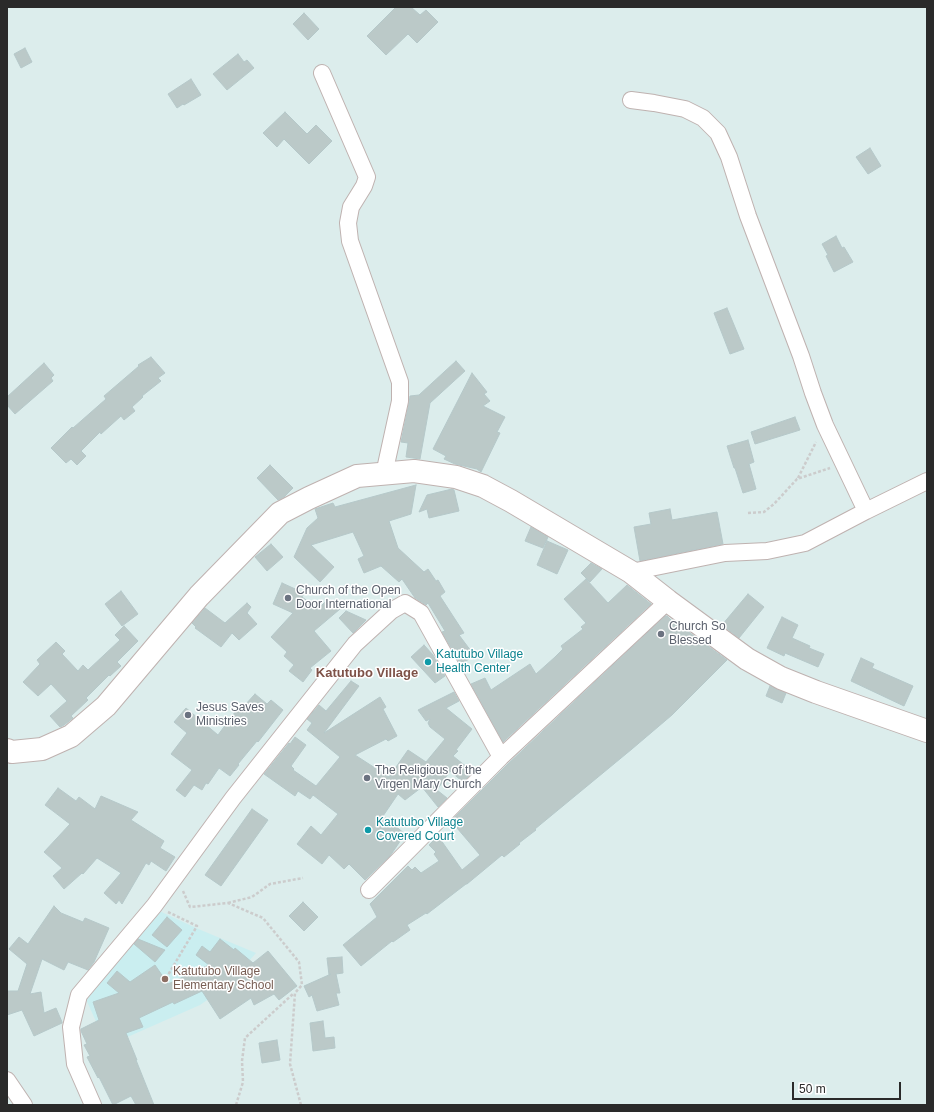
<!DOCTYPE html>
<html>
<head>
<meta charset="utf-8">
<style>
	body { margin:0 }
	#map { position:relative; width:934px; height:1112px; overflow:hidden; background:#dcedec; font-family:Helvetica,sans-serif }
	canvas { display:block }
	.frame { position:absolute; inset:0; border:8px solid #2a2a2a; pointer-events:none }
	.scale { position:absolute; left:792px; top:1082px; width:109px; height:18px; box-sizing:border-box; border:2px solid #2a2a2a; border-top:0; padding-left:5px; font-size:12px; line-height:14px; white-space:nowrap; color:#2a2a2a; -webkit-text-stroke:3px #fff; paint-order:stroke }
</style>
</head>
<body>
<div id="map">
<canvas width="934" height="1112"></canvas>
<div class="frame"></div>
<div class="scale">50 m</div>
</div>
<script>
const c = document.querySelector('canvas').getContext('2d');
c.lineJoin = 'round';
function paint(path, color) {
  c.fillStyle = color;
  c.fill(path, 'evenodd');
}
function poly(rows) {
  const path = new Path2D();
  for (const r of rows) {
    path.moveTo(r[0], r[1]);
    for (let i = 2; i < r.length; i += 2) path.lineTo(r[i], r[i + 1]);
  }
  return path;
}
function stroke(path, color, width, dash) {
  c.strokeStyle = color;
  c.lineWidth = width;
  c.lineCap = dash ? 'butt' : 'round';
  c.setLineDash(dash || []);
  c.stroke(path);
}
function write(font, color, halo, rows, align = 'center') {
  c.font = font + ' Helvetica,sans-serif';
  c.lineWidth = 3;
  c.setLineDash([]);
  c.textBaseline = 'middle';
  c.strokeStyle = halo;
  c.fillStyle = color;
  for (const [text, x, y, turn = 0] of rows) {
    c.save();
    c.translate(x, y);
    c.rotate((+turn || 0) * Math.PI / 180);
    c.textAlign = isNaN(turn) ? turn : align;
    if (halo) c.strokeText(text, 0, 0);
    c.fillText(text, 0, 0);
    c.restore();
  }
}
const education = poly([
	[155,909,196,928,256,953,235,977,230,984,200,1005,107,1046,85,997]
]);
const building = poly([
	[396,7,411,7,420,15,426,10,438,22,417,43,408,34,386,55,367,36,396,7],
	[304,13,319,29,308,40,293,24,304,13],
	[25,48,32,62,21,68,14,54,25,48],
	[238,54,244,62,247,60,254,68,227,90,213,74,238,54],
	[191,79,201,95,184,105,183,104,177,108,168,94,191,79],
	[285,112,307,134,316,125,332,141,309,164,284,139,277,147,263,133,285,112],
	[870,148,881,166,868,174,856,157,870,148],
	[836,236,842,248,844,247,853,262,834,272,826,256,828,255,822,244,836,236],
	[727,308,744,349,730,354,714,313,727,308],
	[151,357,165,373,158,378,161,381,142,396,143,397,132,407,135,411,124,420,121,416,101,434,100,432,81,451,86,456,77,465,71,459,66,463,51,448,72,427,73,428,106,399,104,396,139,366,138,365,151,357],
	[456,361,465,371,430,403,420,459,406,457,408,443,401,442,409,403,410,396,419,395,456,361],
	[44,363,54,375,51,378,53,381,15,414,7,405,7,397,44,363],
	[472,373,487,392,484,394,490,401,483,406,505,417,497,432,500,433,481,472,477,469,455,464,444,459,446,456,433,449,472,373],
	[795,417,800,430,755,444,751,432,795,417],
	[748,440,754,462,749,464,756,489,743,493,735,468,734,468,727,446,748,440],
	[270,465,293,488,284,497,278,500,257,478,270,465],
	[416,485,411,514,389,521,398,548,424,572,428,569,436,581,438,580,445,592,440,596,464,633,459,635,474,655,461,665,442,632,445,631,428,603,426,605,415,598,402,579,399,582,381,566,364,573,358,559,364,556,353,532,311,545,334,567,320,582,294,557,307,528,318,518,315,509,333,503,335,507,416,485],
	[452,489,454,490,459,511,429,518,427,509,419,512,427,495,452,489],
	[670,509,672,520,717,512,723,544,640,561,634,527,651,524,649,513,670,509],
	[531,527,548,537,543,548,525,541,531,527],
	[547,541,568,550,557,574,537,565,547,541],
	[271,544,283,557,267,571,255,557,271,544],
	[591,563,602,569,590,582,581,573,591,563],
	[586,579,608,603,627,585,651,604,503,742,471,684,485,678,491,690,530,664,536,674,555,657,563,649,561,646,583,629,581,627,586,623,564,599,586,579],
	[282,583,304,593,302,597,318,609,325,602,340,609,314,631,331,651,310,668,312,670,303,682,289,671,294,665,284,656,287,652,271,637,293,613,273,604,282,583],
	[121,591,138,614,122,626,105,604,121,591],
	[748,594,764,607,739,638,722,625,748,594],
	[247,603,251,607,247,613,257,624,239,640,232,633,221,647,195,628,196,627,192,623,205,608,225,623,247,603],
	[346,611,366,620,353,633,339,618,346,611],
	[665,616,667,616,678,627,679,625,727,660,672,715,632,749,535,829,536,830,519,843,520,844,504,857,502,855,467,884,466,884,427,914,426,913,407,925,410,930,393,942,392,941,361,966,343,945,377,917,370,904,408,866,412,870,415,867,421,873,439,861,434,854,436,852,429,845,438,836,462,870,480,855,451,821,508,764,665,616],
	[782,617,798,625,792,638,810,646,809,648,824,654,818,667,785,653,784,656,767,648,782,617],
	[124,626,138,641,117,662,121,666,110,676,109,675,86,698,88,700,71,716,73,718,64,725,60,727,50,716,67,701,51,684,38,696,23,682,40,664,37,660,56,642,65,651,62,654,78,671,83,665,88,670,120,640,115,635,124,626],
	[424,645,433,655,445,676,435,683,411,657,424,645],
	[861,658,874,664,872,668,913,686,904,706,851,681,861,658],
	[351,681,359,686,324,733,380,697,386,707,383,709,397,736,388,741,386,739,355,755,389,777,408,750,426,762,445,739,430,727,428,723,430,719,426,721,418,710,454,692,459,701,446,708,472,729,456,750,458,751,453,756,473,772,463,782,450,771,437,790,447,798,438,807,422,787,405,800,398,794,383,816,405,834,390,856,365,880,349,864,344,869,329,855,322,864,297,844,311,826,321,835,338,814,313,795,310,799,298,791,295,796,264,774,289,743,290,744,295,737,306,745,291,766,294,769,293,770,316,786,340,757,307,730,312,723,307,719,319,705,326,711,351,681],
	[770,686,786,693,782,703,766,696,770,686],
	[255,694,267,704,271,700,283,710,258,742,257,741,238,764,239,765,230,776,219,768,208,784,206,783,202,790,194,785,185,797,176,790,192,770,171,754,187,733,174,722,186,708,218,735,241,704,244,706,255,694],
	[58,788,76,801,79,797,95,809,101,796,138,812,131,820,164,841,160,848,175,857,166,871,151,861,149,865,146,863,122,904,119,900,116,904,104,893,121,873,97,858,83,874,82,873,64,889,53,876,62,868,44,852,70,824,45,805,58,788],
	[252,809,268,820,221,886,205,875,252,809],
	[303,902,318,917,304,931,289,916,303,902],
	[54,906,61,913,83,922,85,918,109,928,94,962,88,970,68,962,64,970,42,959,30,994,41,992,44,1013,56,1008,62,1022,62,1023,34,1036,22,1010,7,1015,7,991,18,991,27,964,9,949,19,937,28,944,54,906],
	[167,917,182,930,167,947,152,935,167,917],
	[138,939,165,950,155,962,134,944,138,939],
	[220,939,234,950,235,948,253,963,268,951,297,986,279,1000,274,994,254,1005,251,998,220,1019,202,991,174,1004,173,1002,139,1018,143,1027,126,1033,137,1060,136,1060,154,1105,136,1105,131,1096,113,1105,99,1077,98,1078,87,1057,90,1056,84,1045,87,1044,81,1031,81,1029,99,1020,93,1002,119,993,107,983,117,971,130,982,155,965,168,984,209,965,196,955,202,946,210,952,220,939],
	[342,957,343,973,336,974,340,993,336,993,339,1005,317,1011,312,995,309,997,304,986,331,974,329,975,327,958,342,957],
	[323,1021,325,1038,334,1037,335,1048,313,1051,310,1023,323,1021],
	[277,1040,280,1060,262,1063,259,1043,277,1040]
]);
const path = poly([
	[798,478,816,442],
	[748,513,764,512,774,504,797,479,830,468],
	[183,891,190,907,228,903,263,918,299,962,302,985,295,993,290,1064,301,1105],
	[228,903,252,897,270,884,303,878],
	[168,912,197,926,168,975],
	[236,1105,243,1082,242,1061,245,1038,294,993]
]);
const street = poly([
	[322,73,367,177,364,186,351,207,348,223,350,241,400,382,400,401,384,474],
	[631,100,654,103,685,109,703,118,718,133,729,157,748,216,801,356,813,393,825,425,866,511],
	[631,572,725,553,767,551,805,543,866,511,927,481],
	[369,890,501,757,668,601],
	[7,1080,24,1105],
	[93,1105,75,1064,71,1027,79,995,154,906,233,798,355,644,391,611,405,603,421,613,501,757]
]);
const secondary = poly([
	[7,750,12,752,42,749,71,736,106,706,199,596,280,513,309,498,357,476,414,471,456,477,483,486,511,501,631,572,668,601,747,659,781,678,816,692,927,731]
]);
const markers = [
	[288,598,4,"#6b7280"],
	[661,634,4,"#6b7280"],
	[428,662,4,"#0f9aa8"],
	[188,715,4,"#6b7280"],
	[367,778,4,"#6b7280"],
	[368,830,4,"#0f9aa8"],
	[165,979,4,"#8d6e63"]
];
const worshipNames = [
	["Church of the Open",296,591],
	["Door International",296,605],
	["Church So",669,627],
	["Blessed",669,641],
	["Jesus Saves",196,708],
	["Ministries",196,722],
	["The Religious of the",375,771],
	["Virgen Mary Church",375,785]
];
const cultureNames = [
	["Katutubo Village",436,655],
	["Health Center",436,669],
	["Katutubo Village",376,823],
	["Covered Court",376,837]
];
const educationNames = [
	["Katutubo Village",173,972],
	["Elementary School",173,986]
];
const neighbourhoodNames = [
	["Katutubo Village",367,673]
];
paint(education, '#caeef0');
paint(building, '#bbc9c8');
stroke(building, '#b5c8c9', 1);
stroke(street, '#bfb2b0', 18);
stroke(secondary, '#bfb2b0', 24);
stroke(path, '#ccc', 2.5, [3, 2]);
stroke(street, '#fff', 16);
stroke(secondary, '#fff', 22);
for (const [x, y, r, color] of markers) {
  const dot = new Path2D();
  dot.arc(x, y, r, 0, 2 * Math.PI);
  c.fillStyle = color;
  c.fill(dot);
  stroke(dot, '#fff', 1.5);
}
write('12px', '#5b616d', '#fff', worshipNames, 'left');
write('12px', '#0d838f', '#fff', cultureNames, 'left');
write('12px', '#785e54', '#fff', educationNames, 'left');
write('bold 13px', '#7e5248', '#fff', neighbourhoodNames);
</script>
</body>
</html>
